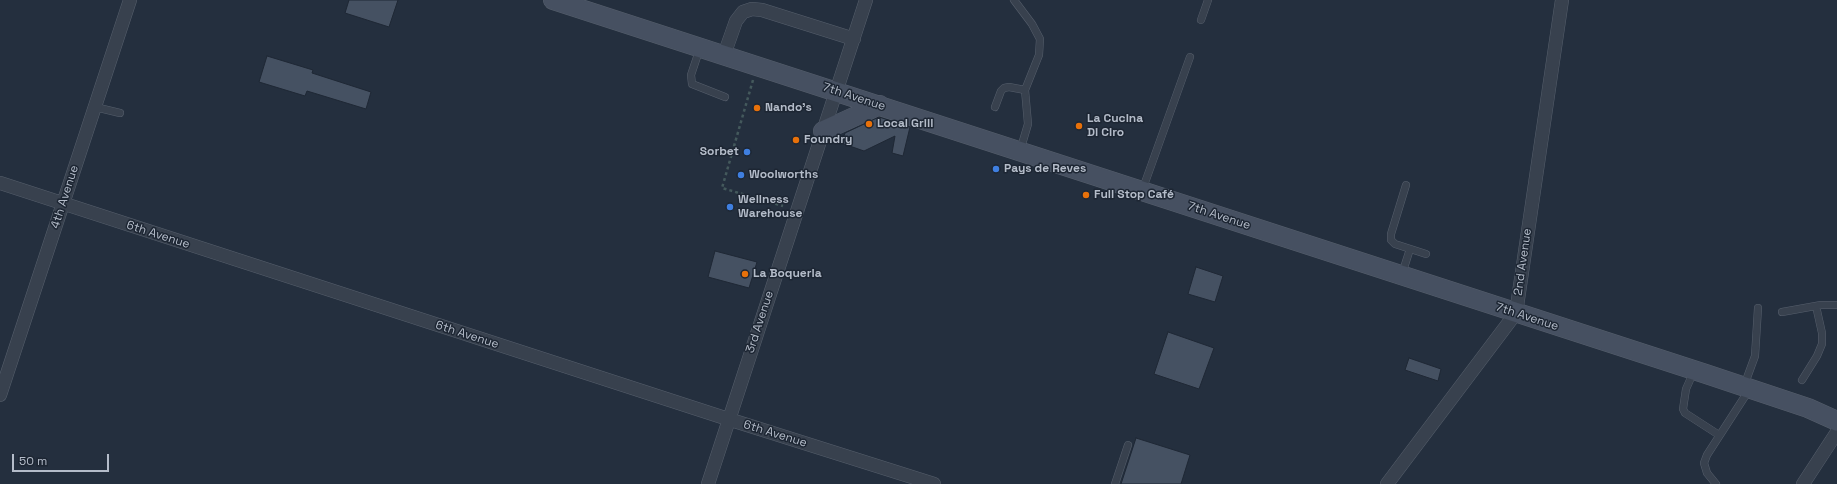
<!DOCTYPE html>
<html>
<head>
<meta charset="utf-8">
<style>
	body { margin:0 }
	#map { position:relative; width:1837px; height:484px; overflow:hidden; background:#242f3e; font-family:"Space Grotesk",sans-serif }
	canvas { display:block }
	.scale { position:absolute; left:12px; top:454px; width:97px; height:18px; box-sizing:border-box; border:2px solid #b4bcc9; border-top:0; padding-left:5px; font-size:12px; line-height:14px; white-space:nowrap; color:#b4bcc9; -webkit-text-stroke:3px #1d2633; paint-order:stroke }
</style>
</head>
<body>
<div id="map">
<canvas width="1837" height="484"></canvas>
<div class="scale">50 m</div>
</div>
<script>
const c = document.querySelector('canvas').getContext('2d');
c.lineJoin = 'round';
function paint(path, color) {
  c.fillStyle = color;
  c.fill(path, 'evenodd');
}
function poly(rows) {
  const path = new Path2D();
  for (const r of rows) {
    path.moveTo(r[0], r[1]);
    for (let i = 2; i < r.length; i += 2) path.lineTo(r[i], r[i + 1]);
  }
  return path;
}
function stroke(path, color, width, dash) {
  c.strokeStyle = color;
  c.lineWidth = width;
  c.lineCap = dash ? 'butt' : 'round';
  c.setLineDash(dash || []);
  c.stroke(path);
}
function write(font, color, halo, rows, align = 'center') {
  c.font = font + ' "Space Grotesk",sans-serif';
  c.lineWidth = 3;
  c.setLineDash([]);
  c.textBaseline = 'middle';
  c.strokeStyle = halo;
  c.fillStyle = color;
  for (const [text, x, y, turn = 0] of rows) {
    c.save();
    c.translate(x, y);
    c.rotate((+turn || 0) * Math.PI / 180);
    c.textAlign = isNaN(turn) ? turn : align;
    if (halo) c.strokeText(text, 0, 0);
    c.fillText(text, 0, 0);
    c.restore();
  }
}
const building = poly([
	[349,0,398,0,389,27,345,13,349,0],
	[267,56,313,70,312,73,371,92,366,109,307,91,305,96,259,82,267,56],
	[879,117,910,127,903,156,892,153,895,136,864,151,841,143,845,133,879,117],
	[715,251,757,262,749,288,708,277,715,251],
	[1196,267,1223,276,1215,302,1188,294,1196,267],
	[1168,332,1214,348,1199,389,1154,374,1168,332],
	[1409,358,1441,369,1438,381,1405,370,1409,358],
	[1136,438,1190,455,1181,484,1121,484,1136,438]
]);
const path = poly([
	[753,80,722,188,783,206]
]);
const service = poly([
	[1014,0,1032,24,1040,39,1039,55,1025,90,1028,124,1020,151],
	[1201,20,1208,0],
	[700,48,691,75,692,84,725,97],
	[95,107,120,113],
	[995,107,1001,91,1004,88,1009,87,1025,90],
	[1406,185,1391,234,1391,240,1395,244,1426,254],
	[1142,191,1190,57],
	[1402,274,1410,249],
	[1782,312,1821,305,1837,305],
	[1694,371,1686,389,1683,409,1685,413,1719,435],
	[1802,380,1817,356,1822,344,1822,333,1816,306],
	[1744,386,1755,356,1758,308],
	[1115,484,1128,445],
	[1716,484,1707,473,1704,463,1707,455,1749,390]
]);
const minor = poly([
	[724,55,736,21,743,12,752,9,762,10,854,39],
	[0,183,728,419,934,484],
	[0,395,130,0],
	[708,484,866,0],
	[1387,484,1516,313,1562,0],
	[1803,484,1837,432]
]);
const secondary = poly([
	[553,0,1706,374,1808,408,1837,421],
	[823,131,880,105]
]);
const markers = [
	[757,108,4,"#e8710a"],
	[869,124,4,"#e8710a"],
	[1079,126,4,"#e8710a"],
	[796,140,4,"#e8710a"],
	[747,152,4,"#3f7fe0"],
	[996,169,4,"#3f7fe0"],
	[741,175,4,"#3f7fe0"],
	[1086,195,4,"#e8710a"],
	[730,207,4,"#3f7fe0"],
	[745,274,4,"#e8710a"]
];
const streetNames = [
	["7th Avenue",854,97,18],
	["4th Avenue",65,197,-72],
	["7th Avenue",1219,216,18],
	["6th Avenue",158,235,18],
	["2nd Avenue",1523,262,-82],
	["7th Avenue",1527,317,18],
	["3rd Avenue",760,322,-72],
	["6th Avenue",467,335,18],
	["6th Avenue",775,434,17]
];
const poiNames = [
	["Nando's",765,108],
	["La Cucina",1087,119],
	["Di Ciro",1087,133],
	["Local Grill",877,124],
	["Foundry",804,140],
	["Sorbet",739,152,"right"],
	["Pays de Reves",1004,169],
	["Woolworths",749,175],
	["Full Stop Café",1094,195],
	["Wellness",738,200],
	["Warehouse",738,214],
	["La Boqueria",753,274]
];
paint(building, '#455162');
stroke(building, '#1f2835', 1);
stroke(service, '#565f6c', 8);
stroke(minor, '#565f6c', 14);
stroke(secondary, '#565f6c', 20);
stroke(path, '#44595c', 2.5, [3, 3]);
stroke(service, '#38414e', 7);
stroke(minor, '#38414e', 13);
stroke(secondary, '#465061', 19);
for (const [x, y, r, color] of markers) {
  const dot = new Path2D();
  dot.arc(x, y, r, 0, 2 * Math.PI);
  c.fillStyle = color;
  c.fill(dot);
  stroke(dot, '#1d2633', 1.5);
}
write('12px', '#b4bcc9', '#1d2633', streetNames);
write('bold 12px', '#b4bcc9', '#1d2633', poiNames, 'left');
</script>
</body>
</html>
